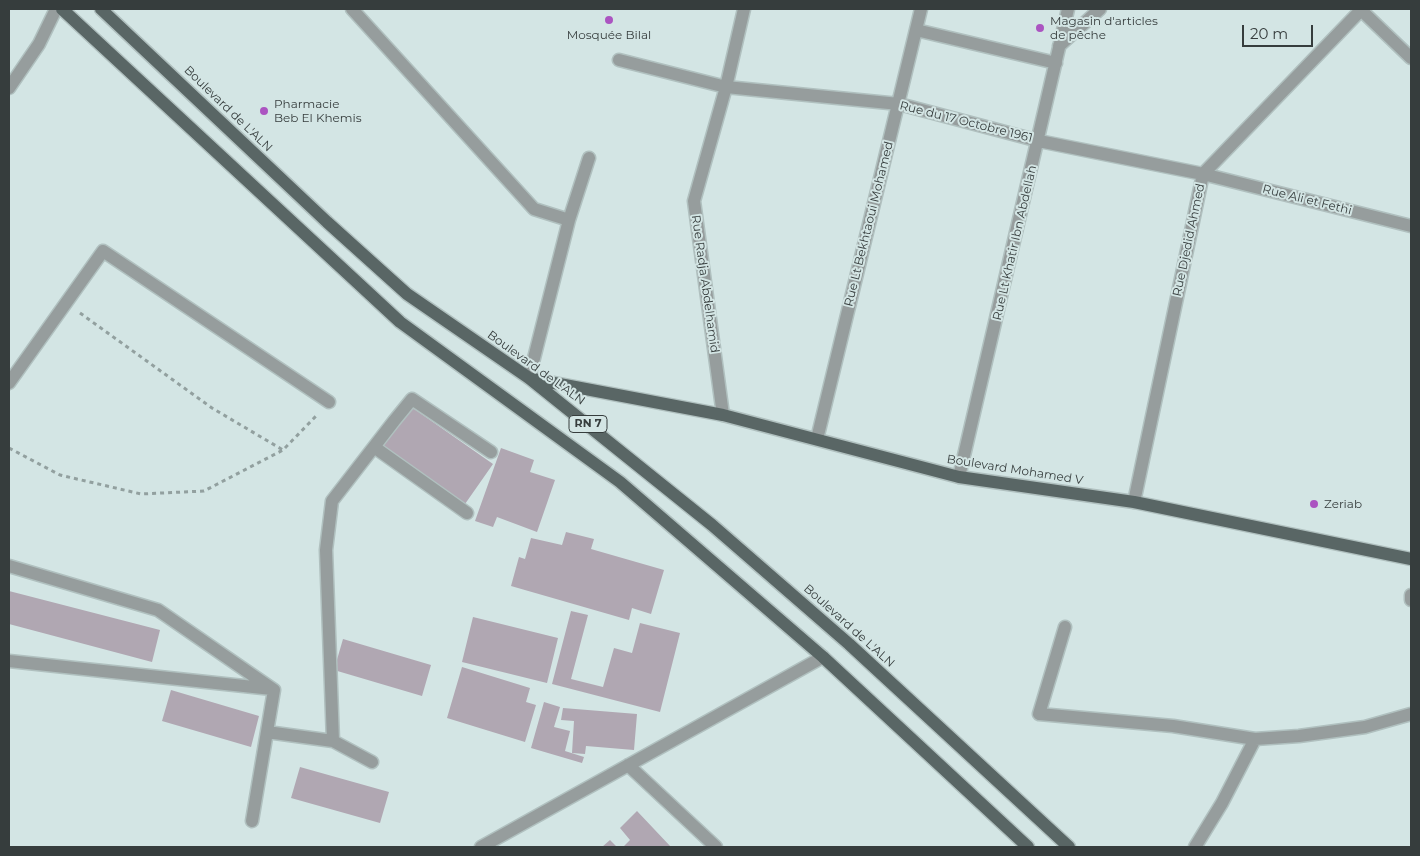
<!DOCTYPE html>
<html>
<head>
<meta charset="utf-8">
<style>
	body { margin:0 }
	#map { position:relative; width:1420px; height:856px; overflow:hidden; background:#d3e5e4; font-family:Montserrat,sans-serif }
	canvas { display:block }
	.frame { position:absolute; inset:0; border:10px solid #363d3d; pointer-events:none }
	.scale { position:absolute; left:1242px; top:25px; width:71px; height:22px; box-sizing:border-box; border:2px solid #363d3d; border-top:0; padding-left:6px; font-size:15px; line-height:18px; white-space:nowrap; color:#363d3d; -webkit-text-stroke:4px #d3e5e4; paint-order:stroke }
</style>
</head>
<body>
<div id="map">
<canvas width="1420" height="856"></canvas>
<div class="frame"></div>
<div class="scale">20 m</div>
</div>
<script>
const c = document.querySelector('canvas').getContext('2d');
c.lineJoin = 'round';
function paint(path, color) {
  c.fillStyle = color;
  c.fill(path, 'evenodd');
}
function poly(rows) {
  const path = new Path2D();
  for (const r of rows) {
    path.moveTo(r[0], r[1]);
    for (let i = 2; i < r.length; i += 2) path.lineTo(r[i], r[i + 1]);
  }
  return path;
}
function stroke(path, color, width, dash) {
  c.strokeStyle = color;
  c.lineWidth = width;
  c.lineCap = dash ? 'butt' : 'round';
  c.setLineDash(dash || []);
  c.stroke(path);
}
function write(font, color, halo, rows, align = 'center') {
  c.font = font + ' Montserrat,sans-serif';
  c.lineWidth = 4;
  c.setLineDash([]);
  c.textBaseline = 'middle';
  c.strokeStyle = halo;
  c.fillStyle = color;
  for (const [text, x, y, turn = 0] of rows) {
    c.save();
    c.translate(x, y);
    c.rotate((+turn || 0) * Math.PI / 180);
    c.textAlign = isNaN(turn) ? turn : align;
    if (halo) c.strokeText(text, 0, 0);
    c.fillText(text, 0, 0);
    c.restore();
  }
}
const building = poly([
	[410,406,493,464,465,504,382,446],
	[501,448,534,460,530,472,555,480,537,532,497,517,493,527,475,521],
	[566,532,594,539,591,549,664,570,651,614,632,608,629,620,511,586,519,557,525,559,531,538,562,545],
	[9,591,160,630,152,662,9,624],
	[571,611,588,615,571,679,603,687,614,648,632,653,640,623,680,633,660,712,552,684],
	[473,617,558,638,547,683,462,662],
	[343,639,431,665,422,696,334,670],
	[462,667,530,688,526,702,536,705,525,742,447,718],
	[171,690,259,716,251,747,162,721],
	[544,702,560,707,554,727,570,731,565,751,584,757,582,763,531,748],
	[563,708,637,714,634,750,586,746,585,754,572,753,574,721,561,720],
	[300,767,389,792,380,823,291,798],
	[637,811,671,847,623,847,630,840,620,828],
	[610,840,617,847,602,847]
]);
const path = poly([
	[80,313,212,408,283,450,317,415],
	[9,448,60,475,141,494,204,491,283,450]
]);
const minor = poly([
	[352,9,534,209,569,220,589,158],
	[1361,10,1411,58],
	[916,30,1056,63],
	[1059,46,1100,9],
	[619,60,726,87,899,104,1039,141,1203,174,1411,226],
	[9,88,39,44,56,9],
	[529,378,569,220],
	[9,383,103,251,329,402],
	[723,415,694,201,726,87,744,9],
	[817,439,921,9],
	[374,447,467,513],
	[959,477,1068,9],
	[1134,502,1203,174,1362,9],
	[9,566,158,610,274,690,252,821],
	[1411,595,1411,600],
	[1065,627,1039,714,1173,726,1255,739,1222,803,1195,847],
	[9,661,272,689],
	[267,732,333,741,326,550,332,501,394,421,412,399,491,452],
	[1255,739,1299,736,1365,727,1411,714],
	[333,741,372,762],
	[628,765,716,847],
	[481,847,823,657]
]);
const major = poly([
	[62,9,400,322,620,482,823,657,1028,847],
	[101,9,327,222,407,294,529,378,712,525,849,644,1069,847],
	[533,379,723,415,959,477,1134,502,1411,559]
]);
const markers = [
	[609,20,5,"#ab54c1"],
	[1040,28,5,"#ab54c1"],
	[264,111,5,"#ab54c1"],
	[1314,504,5,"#ab54c1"]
];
const shields = [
	[588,424,38]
];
const shieldNames = [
	["RN 7",588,424]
];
const poiNames = [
	["Magasin d'articles",1050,21],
	["de pêche",1050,35],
	["Mosquée Bilal",609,35,"center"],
	["Pharmacie",274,104],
	["Beb El Khemis",274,118],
	["Zeriab",1324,504]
];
const streetNames = [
	["Boulevard de L'ALN",228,109,44],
	["Rue du 17 Octobre 1961",966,122,14],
	["Rue Ali et Fethi",1307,200,14],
	["Rue Lt Bekhtaoui Mohamed",869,224,-76],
	["Rue Djedid Ahmed",1189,240,-78],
	["Rue Lt Khatir Ibn Abdellah",1015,243,-77],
	["Rue Radja Abdelhamid",705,284,82],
	["Boulevard de L'ALN",536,368,36],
	["Boulevard Mohamed V",1015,470,9],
	["Boulevard de L'ALN",849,626,42]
];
paint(building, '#b0a7b2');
stroke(minor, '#b0c0bf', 15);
stroke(major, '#b0c0bf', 15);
stroke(path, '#92a09f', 3, [4, 4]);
stroke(minor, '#969d9d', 12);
stroke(major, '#596665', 12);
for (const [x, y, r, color] of markers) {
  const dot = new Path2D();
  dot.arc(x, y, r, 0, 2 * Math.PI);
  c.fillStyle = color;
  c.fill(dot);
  stroke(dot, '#d3e5e4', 2);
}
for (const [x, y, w] of shields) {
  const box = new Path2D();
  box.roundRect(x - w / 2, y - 8.5, w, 17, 4);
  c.fillStyle = '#d3e5e4';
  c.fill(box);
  stroke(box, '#363d3d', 1);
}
write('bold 11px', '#363d3d', null, shieldNames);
write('12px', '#363d3d', '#d3e5e4', poiNames, 'left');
write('12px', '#363d3d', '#d3e5e4', streetNames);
</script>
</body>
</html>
